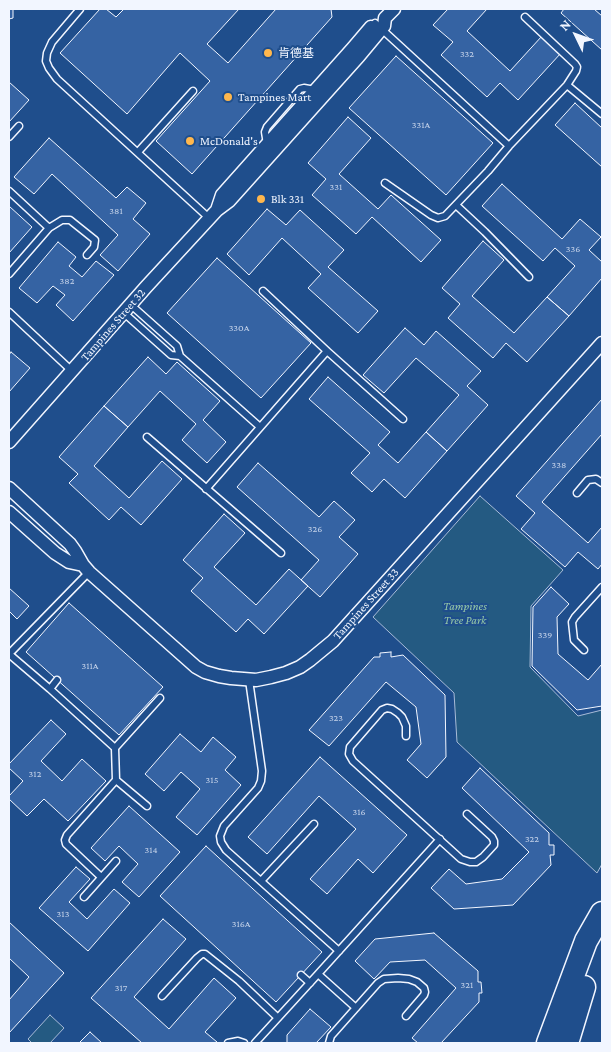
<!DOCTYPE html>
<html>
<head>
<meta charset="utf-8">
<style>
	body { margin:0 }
	#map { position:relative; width:611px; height:1052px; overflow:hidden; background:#1f4e8c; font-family:"Crimson Pro",serif }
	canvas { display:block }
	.frame { position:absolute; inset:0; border:10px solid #f2f6ff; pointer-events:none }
	.north { position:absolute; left:551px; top:10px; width:50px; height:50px; -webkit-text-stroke:4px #1f4e8c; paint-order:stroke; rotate:312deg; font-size:14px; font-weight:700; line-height:20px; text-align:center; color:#f2f6ff }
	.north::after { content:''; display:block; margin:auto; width:18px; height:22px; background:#f2f6ff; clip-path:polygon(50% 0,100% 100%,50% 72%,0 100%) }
</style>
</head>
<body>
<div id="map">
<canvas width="611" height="1052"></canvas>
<div class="frame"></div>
<div class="north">N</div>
</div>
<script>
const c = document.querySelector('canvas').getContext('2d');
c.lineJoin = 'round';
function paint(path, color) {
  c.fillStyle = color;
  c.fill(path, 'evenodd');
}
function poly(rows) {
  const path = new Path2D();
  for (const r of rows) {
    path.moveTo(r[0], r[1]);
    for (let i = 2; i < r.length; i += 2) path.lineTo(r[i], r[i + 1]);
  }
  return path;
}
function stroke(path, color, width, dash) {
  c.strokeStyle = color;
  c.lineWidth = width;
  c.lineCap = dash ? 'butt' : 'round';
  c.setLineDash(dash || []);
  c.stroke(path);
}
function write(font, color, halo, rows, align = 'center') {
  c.font = font + ' "Crimson Pro","Noto Sans SC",serif';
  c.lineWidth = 4;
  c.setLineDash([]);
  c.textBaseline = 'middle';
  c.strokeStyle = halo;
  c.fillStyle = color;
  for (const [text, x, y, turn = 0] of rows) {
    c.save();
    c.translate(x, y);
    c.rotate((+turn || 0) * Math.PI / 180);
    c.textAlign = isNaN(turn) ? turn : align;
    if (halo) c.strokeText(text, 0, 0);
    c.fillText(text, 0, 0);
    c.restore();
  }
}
const green = poly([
	[480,496,563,570,531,606,530,667,578,716,602,710,602,864,597,873,457,742,454,693,373,617,480,496],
	[50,1015,64,1028,50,1043,32,1043,28,1039,50,1015]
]);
const building = poly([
	[9,9,16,9,13,9,13,18,9,19,9,9],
	[100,9,106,9,116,17,124,9,239,9,207,44,228,63,276,9,331,9,332,17,192,174,156,141,210,81,180,53,127,114,60,53,100,9],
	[448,9,487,9,467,31,510,71,542,36,561,53,518,100,500,83,487,97,441,55,453,42,433,25,448,9],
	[564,9,594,9,602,16,602,50,561,13,564,9],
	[396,56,493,143,446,195,349,108,396,56],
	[9,82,29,100,9,122,9,82],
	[575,103,602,128,602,167,555,125,575,103],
	[348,117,371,138,339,174,378,209,391,195,441,240,421,262,372,217,356,234,312,195,326,179,308,163,348,117],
	[49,138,116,198,127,187,146,203,133,219,150,234,118,271,100,255,118,235,52,174,34,194,14,177,49,138],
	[502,184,562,239,580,219,601,237,589,250,602,262,602,278,569,316,547,297,575,266,555,248,543,261,482,206,502,184],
	[9,206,32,227,9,253,9,206],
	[267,209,286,225,300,210,344,250,328,267,378,311,358,333,308,288,321,274,282,238,249,275,227,254,267,209],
	[483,241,504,260,472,296,514,333,547,297,569,316,527,362,506,343,493,358,448,318,460,304,442,288,483,241],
	[58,242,76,257,69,266,82,277,96,261,114,275,73,321,56,305,65,295,53,286,37,303,19,288,58,242],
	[217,258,311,343,261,398,167,313,217,258],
	[405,328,424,345,436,331,481,371,467,386,488,405,447,451,426,432,459,395,416,358,384,393,363,375,405,328],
	[11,352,30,368,9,392,9,355,11,352],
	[148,357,166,374,177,362,220,401,203,420,226,442,207,463,182,440,196,424,160,391,128,427,104,406,148,357],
	[328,377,390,432,378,445,398,463,426,432,447,451,405,498,384,479,372,492,351,473,370,453,309,399,328,377],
	[602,399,602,434,542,502,588,543,602,527,602,564,598,569,578,552,565,567,521,529,535,513,516,496,602,399],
	[104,406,128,427,94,466,129,498,162,461,182,479,141,525,121,507,109,520,69,483,78,474,59,457,104,406],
	[258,463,319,517,334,501,355,520,339,537,358,554,320,597,301,580,319,560,237,487,258,463],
	[224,514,245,533,214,567,256,605,289,569,308,586,264,634,248,619,236,632,191,591,203,578,183,560,224,514],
	[551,587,569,604,557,617,558,654,588,680,602,664,602,706,577,710,532,666,533,607,551,587],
	[9,588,29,606,17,619,9,611,9,588],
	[69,603,163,687,119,735,26,652,69,603],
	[391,652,391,657,403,655,445,695,446,757,427,778,407,760,421,744,416,707,386,682,329,746,309,730,374,657,380,657,380,653,391,652],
	[51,720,66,734,41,761,62,781,82,759,106,781,68,821,44,799,27,816,9,799,9,796,23,781,9,768,9,764,51,720],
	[180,734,201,752,213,737,236,757,225,770,241,785,197,835,176,817,200,789,181,772,164,791,145,774,180,734],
	[320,757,407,835,373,873,358,859,327,894,310,879,356,829,319,796,267,854,248,837,320,757],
	[480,768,549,833,549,845,554,845,554,855,550,855,551,865,513,905,454,909,431,888,449,869,466,884,502,879,529,852,462,788,480,768],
	[129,806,180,852,139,897,122,882,138,864,119,846,105,861,91,848,129,806],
	[206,846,322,952,276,1002,160,896,206,846],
	[76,867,90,879,69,902,87,919,114,889,130,903,88,951,39,908,76,867],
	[163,919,186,939,134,997,169,1029,214,978,236,998,205,1032,217,1042,216,1043,142,1043,91,998,163,919],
	[9,922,64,973,9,1033,9,1000,29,977,9,958,9,922],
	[434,933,478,971,478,982,481,982,482,993,479,993,479,1002,441,1043,418,1043,412,1038,456,988,425,960,390,962,374,979,355,961,375,939,434,933],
	[310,1009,331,1027,316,1043,287,1043,287,1035,310,1009],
	[90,1032,102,1043,79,1043,90,1032]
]);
const service = poly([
	[80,9,52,42,47,53,46,61,49,68,57,79,209,218],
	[375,23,509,146],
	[567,85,602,114],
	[9,137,19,126],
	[267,144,265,132,267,127,300,89,304,88,315,90],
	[138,152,193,91],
	[385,183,431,215,438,218,445,216,488,171,509,146,567,85,576,71,577,67,575,64,525,17],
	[9,191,49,228],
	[456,205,485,232,529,277],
	[9,274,49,228,62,220,70,220,95,240,94,247,87,255],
	[263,291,327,351,403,419],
	[131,305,177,346,180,356,260,427],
	[9,312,72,371],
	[124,313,171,355,180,356],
	[147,437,281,553],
	[206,489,327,351],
	[577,493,588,480,596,479,602,483],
	[584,650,574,640,572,622,575,617,602,587],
	[9,654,50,689,115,748,116,780,67,835,65,840,66,844,101,877],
	[9,654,89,572],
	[249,680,262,771,261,781,258,788,224,826,220,836,221,842,226,850,339,951],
	[50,689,57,680],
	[406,736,406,726,402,717,398,713,392,709,387,708,382,710,350,747,349,754,353,761,461,859,470,862,476,862,483,857,494,845,494,841,492,837,467,814],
	[115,748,160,698],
	[116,780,147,806],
	[261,881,314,824],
	[84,897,116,861],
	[318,974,356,1008],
	[301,975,310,983],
	[162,996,197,958,202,954,205,954,239,981,278,1018],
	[228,1043,238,1041,244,1043],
	[255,1043,318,974,440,839],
	[329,1043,331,1036,378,983,384,979,398,978,409,979,417,982,424,988,425,992,424,995,406,1016]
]);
const minor = poly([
	[217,210,222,195,353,48,371,27],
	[9,442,146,287,217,210,229,201,359,56,384,26,385,18,394,9],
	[9,488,70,544,75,551,83,565,89,572,196,667,205,672,219,676,231,678,256,680,271,677,286,673,300,667,310,660,333,641,602,343],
	[9,512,55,553,69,562,83,565]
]);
const motorway = poly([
	[548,1043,586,941,602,913],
	[567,1043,584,987]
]);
const markers = [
	[268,53,5,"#ffb74d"],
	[228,97,5,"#ffb74d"],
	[190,141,5,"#ffb74d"],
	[261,199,5,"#ffb74d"]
];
const numberNames = [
	["332",467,54],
	["331A",421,125],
	["331",336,187],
	["381",116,211],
	["336",573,249],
	["382",67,281],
	["330A",239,328],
	["338",559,465],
	["326",315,529],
	["339",545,635],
	["311A",90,666],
	["323",336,718],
	["312",35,774],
	["315",212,780],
	["316",359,812],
	["322",532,839],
	["314",151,850],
	["313",63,914],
	["316A",241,924],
	["321",467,985],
	["317",121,988]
];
const poiNames = [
	["肯德基",278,53],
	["Tampines Mart",238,97],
	["McDonald's",200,141],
	["Blk 331",271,199]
];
const streetNames = [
	["Tampines Street 32",113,325,-49],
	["Tampines Street 33",366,604,-48]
];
const parkNames = [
	["Tampines",465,606],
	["Tree Park",465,620]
];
paint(green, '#245a82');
stroke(green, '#a8bbd7', 1);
paint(building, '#3563a3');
stroke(building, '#f2f6ff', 1);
stroke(service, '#f2f6ff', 9);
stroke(minor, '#f2f6ff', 15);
stroke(motorway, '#f2f6ff', 25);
stroke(service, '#1f4e8c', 6);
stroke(minor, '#1f4e8c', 12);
stroke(motorway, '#1f4e8c', 22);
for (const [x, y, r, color] of markers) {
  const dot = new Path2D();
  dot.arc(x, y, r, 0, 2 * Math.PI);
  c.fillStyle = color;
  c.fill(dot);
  stroke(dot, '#1f4e8c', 2);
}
write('10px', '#c3d1e8', null, numberNames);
write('12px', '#f2f6ff', '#1f4e8c', poiNames, 'left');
write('12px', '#f2f6ff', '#1f4e8c', streetNames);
write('italic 12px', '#97c8a6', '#1f4e8c', parkNames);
</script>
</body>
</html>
